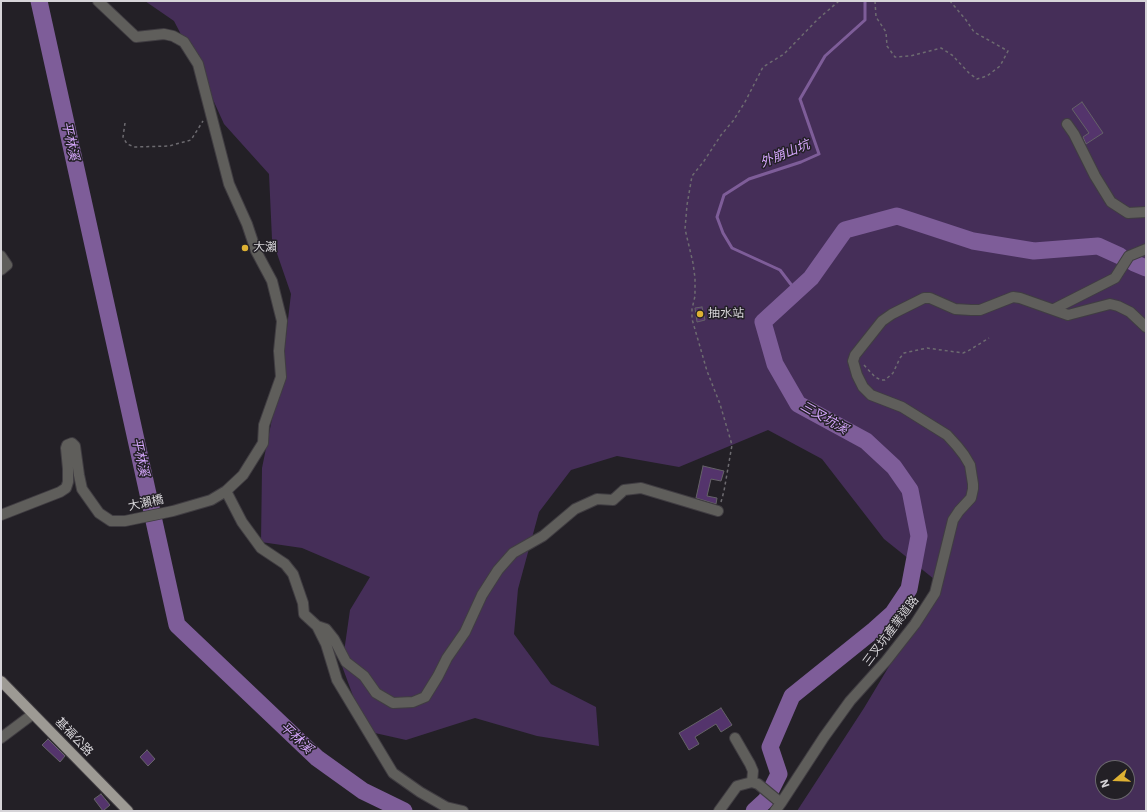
<!DOCTYPE html>
<html>
<head>
<meta charset="utf-8">
<style>
	body { margin:0 }
	#map { position:relative; width:1147px; height:812px; overflow:hidden; background:#232026; font-family:"IBM Plex Sans",sans-serif }
	canvas { display:block }
	.frame { position:absolute; inset:0; border:2px solid #d6d4d8; pointer-events:none }
	.north { position:absolute; left:1095px; top:760px; width:40px; height:40px; box-sizing:border-box; background:#232026; border:1px solid #6b686d; border-radius:50%; rotate:251deg; font-size:11px; font-weight:700; line-height:16px; text-align:center; color:#d6d4d8 }
	.north::after { content:''; display:block; margin:auto; width:14px; height:18px; background:#deb133; clip-path:polygon(50% 0,100% 100%,50% 72%,0 100%) }
</style>
</head>
<body>
<div id="map">
<canvas width="1147" height="812"></canvas>
<div class="frame"></div>
<div class="north">N</div>
</div>
<script>
const c = document.querySelector('canvas').getContext('2d');
c.lineJoin = 'round';
function paint(path, color) {
  c.fillStyle = color;
  c.fill(path, 'evenodd');
}
function poly(rows) {
  const path = new Path2D();
  for (const r of rows) {
    path.moveTo(r[0], r[1]);
    for (let i = 2; i < r.length; i += 2) path.lineTo(r[i], r[i + 1]);
  }
  return path;
}
function stroke(path, color, width, dash) {
  c.strokeStyle = color;
  c.lineWidth = width;
  c.lineCap = dash ? 'butt' : 'round';
  c.setLineDash(dash || []);
  c.stroke(path);
}
function write(font, color, halo, rows, align = 'center') {
  c.font = font + ' "IBM Plex Sans","Noto Sans TC",sans-serif';
  c.lineWidth = 3;
  c.setLineDash([]);
  c.textBaseline = 'middle';
  c.strokeStyle = halo;
  c.fillStyle = color;
  for (const [text, x, y, turn = 0] of rows) {
    c.save();
    c.translate(x, y);
    c.rotate((+turn || 0) * Math.PI / 180);
    c.textAlign = isNaN(turn) ? turn : align;
    if (halo) c.strokeText(text, 0, 0);
    c.fillText(text, 0, 0);
    c.restore();
  }
}
const green = poly([
	[145,1,1146,1,1146,811,797,811,864,708,939,583,884,539,822,459,768,430,679,467,617,456,571,470,539,512,518,589,514,634,551,684,596,707,599,746,537,736,475,718,406,740,366,731,342,666,350,610,370,577,302,548,261,542,262,468,282,370,291,294,272,239,269,174,224,124,200,71,174,21],
	[1103,768,1127,768,1127,792,1103,792]
]);
const stream = poly([
	[796,291,780,270,732,248,723,233,717,217,724,195,749,179,801,162,819,154,800,99,825,56,865,20,865,1]
]);
const river = poly([
	[39,1,177,625,317,758,363,791,404,811],
	[1134,263,1146,268],
	[754,811,766,800,779,774,770,747,792,696,874,630,893,613,909,589,919,536,910,490,894,467,866,441,798,404,775,364,763,322,811,278,845,230,897,216,973,241,1034,251,1098,246,1120,256]
]);
const building = poly([
	[1082,102,1103,133,1086,144,1083,137,1089,133,1072,109,1082,102],
	[702,307,705,320,697,322,695,308,702,307],
	[703,466,724,471,721,481,711,479,707,496,717,498,716,504,696,498,703,466],
	[721,708,732,725,721,732,716,724,695,737,699,744,689,750,679,733,721,708],
	[48,739,65,756,60,762,42,745,48,739],
	[147,750,155,759,148,766,140,757,147,750],
	[101,794,110,805,103,811,94,799,101,794]
]);
const path = poly([
	[875,1,876,17,886,32,887,46,895,57,910,56,941,48,952,55,969,73,977,79,987,76,1000,66,1008,51,974,32,966,20,950,1],
	[125,123,123,137,127,144,135,147,169,146,191,140,203,121],
	[864,365,875,377,881,380,885,380,893,373,900,358,904,353,927,348,963,353,968,351,989,338],
	[721,502,724,491,732,445,720,404,707,371,692,319,692,309,695,296,695,278,693,263,685,229,687,205,692,176,704,161,721,135,733,121,745,102,763,67,784,54,818,19,839,1]
]);
const minor = poly([
	[1067,124,1074,134,1095,176,1111,202,1128,213,1146,212],
	[1,256,7,265,1,270],
	[1054,309,1115,278,1129,256,1146,249],
	[226,491,242,522,261,548,285,564,293,574,303,603,304,614,317,626,326,644,337,680,393,773,420,792,446,807,463,811],
	[1,515,60,492,66,488,68,482,68,469,66,448,67,445,72,443,75,446,79,475,82,489,99,513,111,521,125,521,173,511,211,500,226,491,243,475,263,443,264,425,281,377,279,351,282,321,272,281,256,251,247,224,229,184,198,64,184,42,173,36,164,34,136,37,98,1],
	[317,626,326,629,334,639,346,662,364,676,376,693,393,703,413,702,425,697,438,676,447,658,465,632,482,595,498,570,513,553,543,536,575,509,597,499,613,500,624,490,641,488,718,511],
	[1,738,33,714],
	[735,738,750,764,753,771,752,782],
	[719,811,737,786,752,782,758,784,781,803],
	[775,811,781,803,824,737,850,701,886,661,915,624,935,593,953,520,959,511,971,498,973,489,973,484,970,465,964,455,957,446,947,435,902,407,871,395,863,387,857,375,853,361,855,355,882,321,892,314,924,298,930,298,955,309,971,310,980,310,1013,297,1020,298,1068,315,1110,304,1118,306,1130,312,1146,327]
]);
const major = poly([
	[1,681,128,811]
]);
const markers = [
	[245,248,4,"#deb133"],
	[700,314,4,"#deb133"]
];
const poiNames = [
	["大瀨",253,248],
	["抽水站",708,314]
];
const streetNames = [
	["大瀨橋",146,503,-12],
	["三叉坑產業道路",891,631,-53],
	["基福公路",74,737,46]
];
const waterNames = [
	["平林溪",70,141,78],
	["外崩山坑",785,154,-22],
	["三叉坑溪",824,418,30],
	["平林溪",140,457,78],
	["平林溪",296,738,43]
];
paint(green, '#452e58');
stroke(stream, '#7e5d99', 3);
stroke(river, '#7e5d99', 17);
paint(building, '#54346c');
stroke(building, '#656268', 1);
stroke(minor, '#403d42', 12);
stroke(major, '#403d42', 12);
stroke(path, '#6d6b70', 1.5, [3, 3]);
stroke(minor, '#5f5e5b', 10);
stroke(major, '#9d9a94', 10);
for (const [x, y, r, color] of markers) {
  const dot = new Path2D();
  dot.arc(x, y, r, 0, 2 * Math.PI);
  c.fillStyle = color;
  c.fill(dot);
  stroke(dot, '#232026', 1.5);
}
write('12px', '#d6d4d8', '#232026', poiNames, 'left');
write('12px', '#d6d4d8', '#232026', streetNames);
write('italic 13px', '#d6a7fd', '#232026', waterNames);
</script>
</body>
</html>
